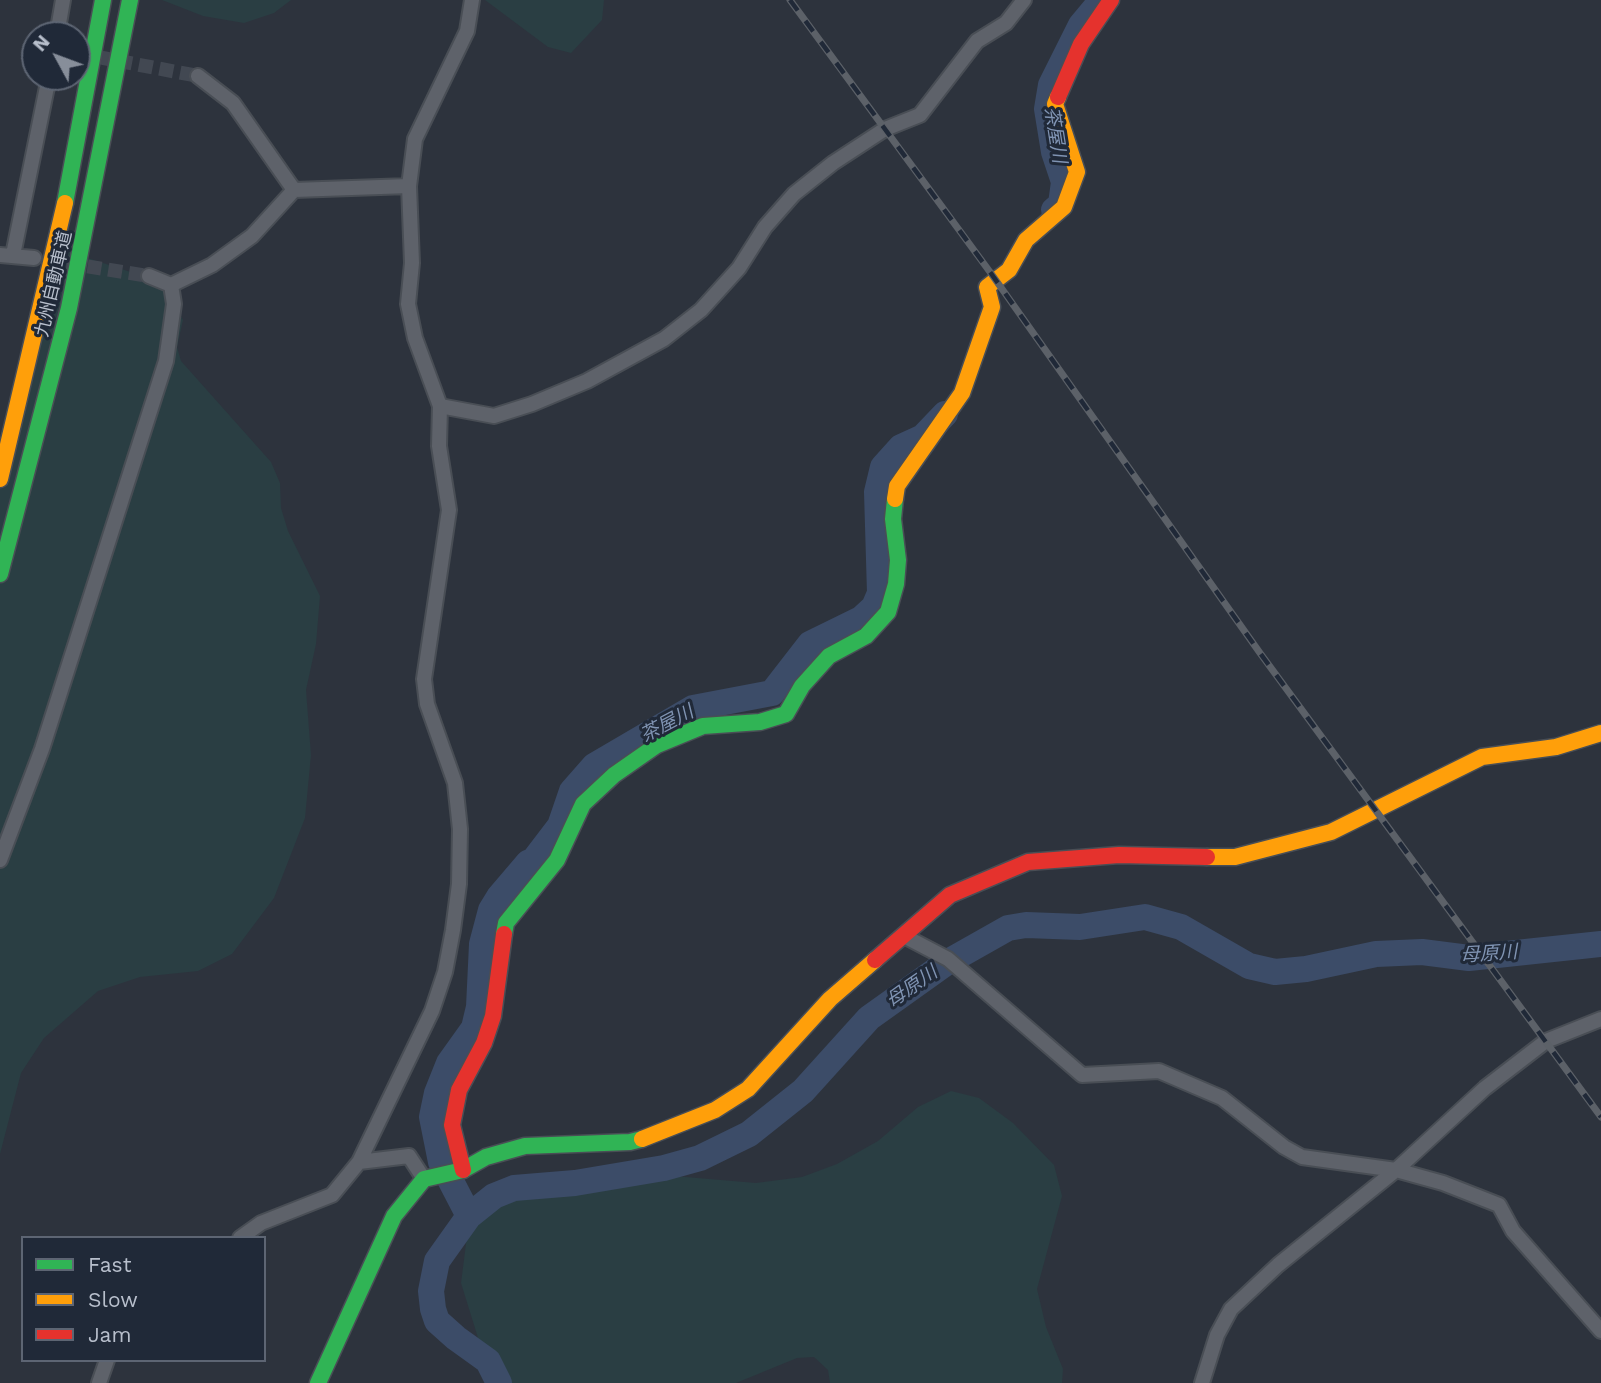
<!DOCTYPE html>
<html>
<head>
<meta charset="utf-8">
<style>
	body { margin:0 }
	#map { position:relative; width:1601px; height:1383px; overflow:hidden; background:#2d333d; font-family:"Work Sans",sans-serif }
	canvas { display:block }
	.legend { position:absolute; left:21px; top:1236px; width:245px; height:126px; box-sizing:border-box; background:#202938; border:2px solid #5d6573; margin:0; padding:9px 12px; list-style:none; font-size:21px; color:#b8bfcc }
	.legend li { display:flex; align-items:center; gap:14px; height:35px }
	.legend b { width:35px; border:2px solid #5d6573 }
	.north { position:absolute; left:21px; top:21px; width:70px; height:70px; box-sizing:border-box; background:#202938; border:2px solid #5d6573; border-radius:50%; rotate:311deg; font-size:19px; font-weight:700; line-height:28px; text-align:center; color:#b8bfcc }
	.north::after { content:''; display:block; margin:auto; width:24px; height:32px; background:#878e9a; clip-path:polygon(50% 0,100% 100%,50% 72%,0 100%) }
</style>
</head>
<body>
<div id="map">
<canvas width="1601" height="1383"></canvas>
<ul class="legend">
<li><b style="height:9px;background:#30b455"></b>Fast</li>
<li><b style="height:9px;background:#ff9f0a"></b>Slow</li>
<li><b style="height:9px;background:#e5322d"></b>Jam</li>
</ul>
<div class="north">N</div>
</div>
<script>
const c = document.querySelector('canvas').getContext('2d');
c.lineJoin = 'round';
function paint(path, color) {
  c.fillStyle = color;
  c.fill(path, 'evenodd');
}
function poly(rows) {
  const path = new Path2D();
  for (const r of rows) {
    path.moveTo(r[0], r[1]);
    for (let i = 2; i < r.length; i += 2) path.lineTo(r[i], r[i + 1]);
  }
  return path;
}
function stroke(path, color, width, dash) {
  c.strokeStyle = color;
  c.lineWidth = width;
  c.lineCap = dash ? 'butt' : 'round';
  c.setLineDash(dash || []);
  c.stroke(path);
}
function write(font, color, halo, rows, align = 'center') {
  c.font = font + ' "Work Sans","Noto Sans JP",sans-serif';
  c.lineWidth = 6;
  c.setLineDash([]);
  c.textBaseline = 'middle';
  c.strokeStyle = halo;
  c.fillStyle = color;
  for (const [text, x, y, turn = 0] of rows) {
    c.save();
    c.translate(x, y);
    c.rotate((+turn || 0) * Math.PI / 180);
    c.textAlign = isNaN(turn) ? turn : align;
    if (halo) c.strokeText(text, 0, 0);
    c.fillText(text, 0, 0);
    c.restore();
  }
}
const green = poly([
	[162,0,291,0,274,13,244,23,203,16],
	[485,0,604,0,602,20,571,53,548,47],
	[54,247,149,278,169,295,183,320,177,347,181,361,271,462,280,483,281,508,288,531,320,596,316,644,306,690,311,755,305,818,274,898,232,954,198,971,140,977,98,991,44,1038,21,1073,0,1154,0,442],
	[951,1091,979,1098,1013,1123,1054,1165,1062,1196,1037,1289,1046,1327,1063,1369,1062,1383,830,1383,828,1370,814,1357,797,1358,736,1383,492,1383,461,1283,467,1236,484,1212,528,1188,627,1172,756,1183,802,1177,837,1164,878,1141,918,1107]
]);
const river = poly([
	[1054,210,1061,204,1064,182,1054,152,1047,109,1051,85,1081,25,1102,0],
	[469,1216,441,1162,432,1117,437,1093,449,1063,474,1028,479,1007,482,944,491,910,499,897,528,863,531,864,560,826,572,791,594,766,693,708,772,693,810,644,861,619,874,607,880,593,877,492,883,467,901,447,923,437,945,414],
	[499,1383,488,1361,456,1338,437,1321,433,1309,431,1291,437,1261,469,1216,494,1196,514,1188,575,1183,664,1168,700,1158,749,1134,803,1091,869,1018,946,963,1008,928,1026,925,1080,927,1145,917,1181,927,1249,966,1275,972,1306,969,1376,954,1422,952,1469,958,1601,944]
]);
const streetTunnel = poly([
	[77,53,198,76],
	[46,260,149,276]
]);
const street = poly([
	[57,35,63,0],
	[198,76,233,103,294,190],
	[0,255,34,258],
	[13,255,49,77],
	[149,276,171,285,212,265,252,236,294,190,409,186],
	[440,406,494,416,532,404,587,381,664,339,701,310,739,268,765,227,794,194,833,163,885,129,920,115,977,41,1006,23,1024,0],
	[0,860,42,749,166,361,174,304,171,285],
	[904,936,948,959,1082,1075,1159,1071,1222,1098,1284,1147,1302,1157,1396,1170,1443,1183,1499,1205,1513,1231,1601,1331],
	[359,1162,409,1156,424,1179],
	[240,1238,261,1223,332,1195,359,1162,432,1011,445,972,453,930,459,884,460,829,455,783,427,704,424,679,449,510,439,446,440,406,415,338,408,304,412,263,409,186,415,139,467,31,472,0],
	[99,1383,107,1360],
	[1202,1383,1217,1335,1231,1309,1278,1265,1396,1170,1485,1088,1546,1041,1601,1019]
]);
const fast = poly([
	[65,203,103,0],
	[0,574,69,308,130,0],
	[504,934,506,923,557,860,583,804,614,775,657,745,703,726,760,722,786,714,802,686,829,656,866,636,888,612,896,584,898,560,893,519,895,499],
	[318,1383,394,1216,424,1179,463,1170,486,1157,525,1146,630,1142,642,1139]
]);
const slow = poly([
	[0,479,65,203],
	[895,499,897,486,962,393,992,307,987,287,1009,270,1026,240,1064,207,1077,172,1055,104,1058,97],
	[1207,857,1235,857,1331,832,1482,757,1556,747,1601,733],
	[642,1139,715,1110,748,1089,830,999,875,960]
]);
const jam = poly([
	[1058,97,1081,44,1111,0],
	[875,960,950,895,1028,862,1119,855,1207,857],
	[463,1170,452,1125,459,1090,484,1043,493,1016,504,934]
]);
const rail = poly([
	[790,0,990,272,1260,653,1601,1117]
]);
const streetNames = [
	["九州自動車道",54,284,-77]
];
const waterNames = [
	["茶屋川",1055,135,81],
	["茶屋川",667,724,-28],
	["母原川",1489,954,-4],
	["母原川",912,987,-35]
];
paint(green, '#2a3e43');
stroke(river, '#3c4c68', 26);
stroke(streetTunnel, '#424852', 14, [14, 7]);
stroke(street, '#494e55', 18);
stroke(fast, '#494e55', 19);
stroke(slow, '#494e55', 19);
stroke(jam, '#494e55', 19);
stroke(street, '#5e626a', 14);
stroke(fast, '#30b455', 16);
stroke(slow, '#ff9f0a', 16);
stroke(jam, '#e5322d', 16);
stroke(rail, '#5c6168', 7);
stroke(rail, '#202938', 4.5, [13]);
write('18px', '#b8bfcc', '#202938', streetNames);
write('italic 19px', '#8094b3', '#202938', waterNames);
</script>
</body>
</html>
